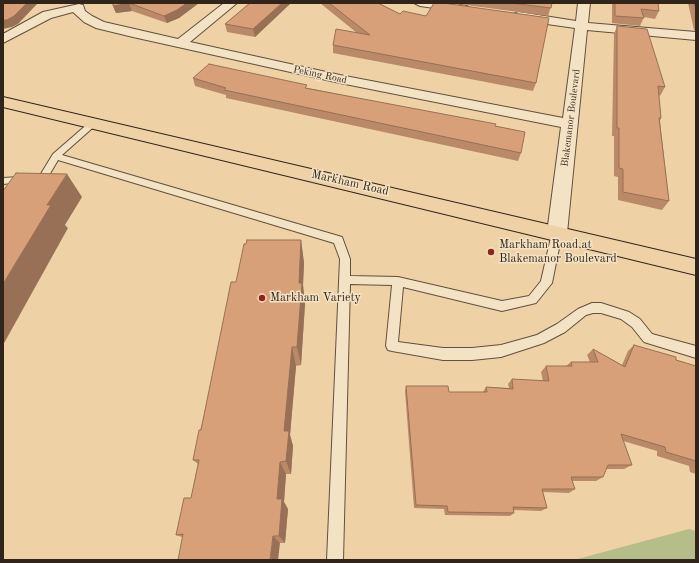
<!DOCTYPE html>
<html>
<head>
<meta charset="utf-8">
<style>
	body { margin:0 }
	#map { position:relative; width:699px; height:563px; overflow:hidden; background:#eed2a5; font-family:"Old Standard TT",serif }
	canvas { display:block }
	.frame { position:absolute; inset:0; border:4px solid #31251b; pointer-events:none }
</style>
</head>
<body>
<div id="map">
<canvas width="699" height="563"></canvas>
<div class="frame"></div>
</div>
<script>
const c = document.querySelector('canvas').getContext('2d');
c.lineJoin = 'round';
function paint(path, color) {
  c.fillStyle = color;
  c.fill(path, 'evenodd');
}
function poly(rows) {
  const path = new Path2D();
  for (const r of rows) {
    path.moveTo(r[0], r[1]);
    for (let i = 2; i < r.length; i += 2) path.lineTo(r[i], r[i + 1]);
  }
  return path;
}
function stroke(path, color, width, dash) {
  c.strokeStyle = color;
  c.lineWidth = width;
  c.lineCap = dash ? 'butt' : 'round';
  c.setLineDash(dash || []);
  c.stroke(path);
}
function write(font, color, halo, rows, align = 'center') {
  c.font = font + ' "Old Standard TT",serif';
  c.lineWidth = 3;
  c.setLineDash([]);
  c.textBaseline = 'middle';
  c.strokeStyle = halo;
  c.fillStyle = color;
  for (const [text, x, y, turn = 0] of rows) {
    c.save();
    c.translate(x, y);
    c.rotate((+turn || 0) * Math.PI / 180);
    c.textAlign = isNaN(turn) ? turn : align;
    if (halo) c.strokeText(text, 0, 0);
    c.fillText(text, 0, 0);
    c.restore();
  }
}
const green = poly([
	[689,529,696,531,696,560,574,560]
]);
const service = poly([
	[91,121,98,123,62,155,342,237,350,259,350,276,398,277,502,301,529,296,541,281,552,233,557,229,561,230,562,233,552,283,536,303,502,311,403,287,398,342,443,348,472,348,501,345,537,335,557,324,578,309,592,303,601,303,629,312,640,319,652,334,696,346,696,358,644,342,632,327,621,319,601,313,593,313,586,315,565,332,544,343,501,357,472,360,443,360,392,351,388,350,386,346,392,285,350,284,343,560,327,560,340,259,334,243,58,160,45,182,31,182,31,178,39,177,53,154,91,121],
	[19,177,22,178,22,182,3,184,3,178,19,177]
]);
const minor = poly([
	[224,3,237,3,190,42,340,75,563,118,575,28,519,20,513,16,515,13,519,12,576,21,578,3,590,3,588,23,696,32,696,40,587,30,567,233,564,238,557,240,550,238,547,233,561,127,340,83,133,37,96,28,84,22,73,12,51,18,3,43,3,34,43,12,79,4,83,5,85,11,92,16,104,22,178,39,224,3],
	[414,3,450,3,467,6,469,8,463,12,420,6,414,3]
]);
const primary = poly([
	[3,97,696,259,696,275,3,107,3,97]
]);
const wall = poly([
	[113,3,199,3,179,18,167,23,132,11,116,13,113,6],
	[250,3,291,3,255,37,227,32,225,24],
	[320,3,378,3,536,83,533,91,333,53,333,45,357,33],
	[451,3,552,3,548,16],
	[612,3,658,3,659,11,655,19,644,17,640,26,612,23],
	[688,3,696,3,696,31,694,30],
	[617,26,665,87,660,96,659,95,661,118,660,121,669,201,662,210,618,200,618,177,614,176,614,136,612,136,614,34],
	[193,78,308,88,495,126,521,153,518,161,226,98,226,95,195,86],
	[301,240,304,263,303,285,305,304,301,365,296,366,290,435,293,446,291,474,286,474,284,502,288,509,285,543,280,543,182,537,176,535,191,498,198,464,193,460,236,282],
	[634,345,676,360,696,366,696,474,690,472,689,466,657,456,657,451,623,441,632,465,624,469,606,469,603,477,596,481,572,481,575,489,569,493,543,492,547,508,541,511,514,510,514,513,510,516,445,515,444,509,414,508,405,391,406,386,449,392,483,392,486,387,509,388,508,384,512,379,543,381,541,372,546,366,566,366,571,362,590,362,587,355,593,349,622,365,628,351]
]);
const shadedWall = poly([
	[27,3,38,3,18,24,12,27,3,29,3,20],
	[129,3,132,11,116,13,113,6],
	[187,3,199,3,179,18,167,23,164,16],
	[282,3,291,3,255,37,253,29],
	[67,174,82,197,65,225,68,228,3,345,3,284,47,205],
	[301,240,304,263,303,285,305,304,301,365,297,347,299,283],
	[292,347,296,366,290,435,293,446,291,474,286,461,284,431],
	[280,462,286,474,284,502,288,509,285,543,279,536,277,499],
	[273,536,280,543,278,560,270,560]
]);
const building = poly([
	[3,3,27,3,14,16,7,20,3,20,3,3],
	[113,3,187,3,177,10,164,16,129,3,113,6,113,3],
	[250,3,282,3,253,29,225,24,250,3],
	[329,3,378,3,400,14,403,11,426,16,434,3,443,3,549,18,536,83,333,45,336,29,370,35,329,3],
	[511,3,552,3,551,8,511,3],
	[615,3,658,3,659,11,641,9,644,18,615,16,615,3],
	[694,3,696,3,696,11,694,3],
	[617,26,647,29,665,87,658,86,661,118,659,118,669,201,623,192,623,169,619,168,619,128,617,128,617,26],
	[209,64,307,85,305,88,496,124,495,126,525,132,521,153,224,90,226,88,193,78,209,64],
	[16,173,67,174,47,205,51,205,3,284,3,191,16,173],
	[247,240,301,240,299,283,302,283,297,347,292,347,284,431,289,431,286,461,280,462,277,499,282,499,279,536,273,536,270,560,178,560,183,534,176,535,184,498,191,498,199,460,193,460,199,430,201,430,231,282,236,282,244,244,246,244,247,240],
	[634,345,676,357,676,360,696,366,696,461,666,452,665,447,621,434,632,465,608,465,603,477,571,477,575,489,542,489,547,508,513,507,514,513,448,512,447,506,416,505,406,386,448,386,449,392,487,392,486,387,513,389,512,379,549,381,546,366,572,366,571,362,598,362,593,349,625,367,634,345]
]);
const markers = [
	[491,252,4,"#8f2418"],
	[262,298,4,"#8f2418"]
];
const farStreetnames = [
	["Peking Road",320,75,12],
	["Blakemanor Boulevard",571,118,-83]
];
const streetNames = [
	["Markham Road",350,183,13]
];
const poiNames = [
	["Markham Road at",499,245],
	["Blakemanor Boulevard",499,259],
	["Markham Variety",270,298]
];
paint(green, '#b5bd89');
stroke(service, '#60503e', 2);
stroke(minor, '#60503e', 2);
stroke(primary, '#31251b', 2);
paint(service, '#f4e2c4');
paint(minor, '#f4e2c4');
paint(primary, '#eed2a5');
paint(wall, '#ba8a68');
paint(shadedWall, '#977055');
paint(building, '#d8a079');
stroke(building, '#977055', 1);
for (const [x, y, r, color] of markers) {
  const dot = new Path2D();
  dot.arc(x, y, r, 0, 2 * Math.PI);
  c.fillStyle = color;
  c.fill(dot);
  stroke(dot, '#f4e2c4', 1.5);
}
write('10px', '#31251b', '#f4e2c4', farStreetnames);
write('12px', '#31251b', '#f4e2c4', streetNames);
write('12px', '#31251b', '#f4e2c4', poiNames, 'left');
</script>
</body>
</html>
